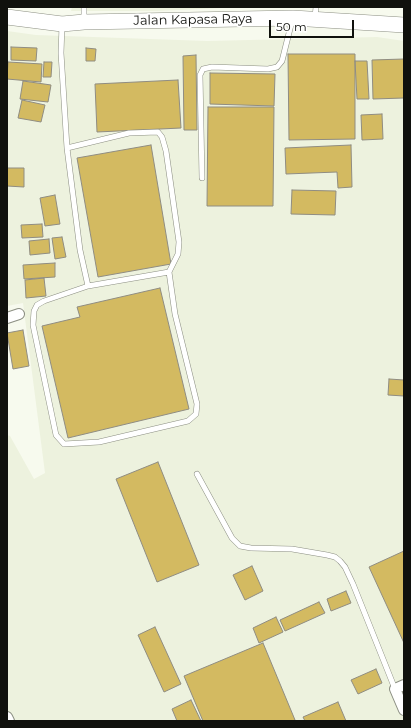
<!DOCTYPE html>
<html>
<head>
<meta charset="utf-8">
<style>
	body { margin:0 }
	#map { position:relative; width:411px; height:728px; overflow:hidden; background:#f7faee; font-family:Montserrat,sans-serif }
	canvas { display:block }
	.frame { position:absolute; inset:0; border:8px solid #10110d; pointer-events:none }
	.scale { position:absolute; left:269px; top:20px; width:85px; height:18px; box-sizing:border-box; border:2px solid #10110d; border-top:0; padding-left:5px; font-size:12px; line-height:14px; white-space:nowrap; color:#10110d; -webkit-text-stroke:3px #fff; paint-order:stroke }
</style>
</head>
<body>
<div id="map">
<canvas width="411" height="728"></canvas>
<div class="frame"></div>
<div class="scale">50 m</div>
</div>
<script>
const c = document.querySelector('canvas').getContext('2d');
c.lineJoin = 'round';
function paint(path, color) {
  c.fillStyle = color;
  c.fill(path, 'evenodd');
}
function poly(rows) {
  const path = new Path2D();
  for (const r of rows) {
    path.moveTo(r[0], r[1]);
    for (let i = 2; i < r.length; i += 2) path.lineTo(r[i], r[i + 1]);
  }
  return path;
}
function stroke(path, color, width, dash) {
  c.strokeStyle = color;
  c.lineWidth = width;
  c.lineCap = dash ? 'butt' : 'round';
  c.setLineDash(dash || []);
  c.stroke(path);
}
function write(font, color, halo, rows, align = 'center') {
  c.font = font + ' Montserrat,sans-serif';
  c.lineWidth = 3.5;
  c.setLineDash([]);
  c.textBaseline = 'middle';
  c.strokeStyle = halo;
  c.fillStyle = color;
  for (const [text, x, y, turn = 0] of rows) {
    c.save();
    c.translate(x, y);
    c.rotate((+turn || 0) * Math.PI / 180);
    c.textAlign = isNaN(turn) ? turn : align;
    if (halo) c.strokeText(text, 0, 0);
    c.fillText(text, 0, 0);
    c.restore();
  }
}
const built = poly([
	[72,7,244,7,156,11,71,11],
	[7,31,36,35,207,41,377,37,404,41,404,721,7,721,7,435,10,436,34,479,45,473,23,303,7,306]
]);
const building = poly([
	[11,47,37,48,36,61,11,60,11,47],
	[86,48,96,49,95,61,86,61,86,48],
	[288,54,355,54,355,139,289,140,288,54],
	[196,55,197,130,184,130,183,56,196,55],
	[404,59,404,98,373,99,372,60,404,59],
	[355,61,367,61,369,99,357,99,355,61],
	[8,62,42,64,41,82,7,79,8,62],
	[44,62,52,62,51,77,43,77,44,62],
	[210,73,275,74,274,106,210,104,210,73],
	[178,80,181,128,97,132,95,84,178,80],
	[23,81,51,85,48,102,20,99,23,81],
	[22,100,45,105,41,122,18,118,22,100],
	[208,107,274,107,273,206,207,206,208,107],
	[382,114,383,139,362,140,361,115,382,114],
	[151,145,171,264,98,277,77,158,151,145],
	[351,145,352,187,338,188,337,172,286,174,285,148,351,145],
	[7,168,24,168,24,187,7,186,7,168],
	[292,190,336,191,335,215,291,214,292,190],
	[55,195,60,224,45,226,40,198,55,195],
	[42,224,43,237,22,238,21,225,42,224],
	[62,237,66,257,55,259,52,238,62,237],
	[49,239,50,253,30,255,29,241,49,239],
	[55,263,55,277,24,279,23,265,55,263],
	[44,278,46,296,26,298,25,280,44,278],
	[160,288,189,409,68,438,42,326,80,317,77,307,160,288],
	[23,330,29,366,13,369,7,333,23,330],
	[389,379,404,380,404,396,388,395,389,379],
	[158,462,199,565,157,582,116,479,158,462],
	[404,551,404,643,369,567,404,551],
	[252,566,263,591,245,600,233,575,252,566],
	[346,591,351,603,331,611,327,599,346,591],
	[319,602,325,613,285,631,280,620,319,602],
	[276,617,283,632,259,643,253,628,276,617],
	[155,627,181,684,164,692,138,635,155,627],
	[263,643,295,720,292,721,203,721,184,676,263,643],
	[376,669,382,683,358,694,351,680,376,669],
	[191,700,201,721,177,721,172,709,191,700],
	[338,702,346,721,305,721,303,717,338,702]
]);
const lane = poly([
	[84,7,84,21],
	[315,17,316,7],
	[62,25,61,53,67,148,80,250,88,286],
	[67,148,129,133,158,132,162,137,166,151,179,242,178,254,169,272],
	[202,178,200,75,203,69,212,67,268,69,277,67,282,61,292,21],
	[169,272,175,314,197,404,196,414,188,421,99,442,64,444,56,435,33,325,34,311,37,305,44,301,88,286,169,272],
	[197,474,232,538,240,546,251,548,292,549,327,555,335,557,340,561,345,567,353,584,395,689]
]);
const street = poly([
	[7,318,19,314],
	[404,685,395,689,404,710],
	[7,717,9,721]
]);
const secondary = poly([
	[7,17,62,24,84,22,293,18,404,25]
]);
const streetNames = [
	["Jalan Kapasa Raya",193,20,-1]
];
paint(built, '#edf2de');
paint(building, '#d3ba61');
stroke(building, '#908d82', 1);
stroke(lane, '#8c8f83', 6);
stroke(street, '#8c8f83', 12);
stroke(secondary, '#8c8f83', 16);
stroke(lane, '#fff', 5);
stroke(street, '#fff', 10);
stroke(secondary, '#fff', 15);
write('13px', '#10110d', '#fff', streetNames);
</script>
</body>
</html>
